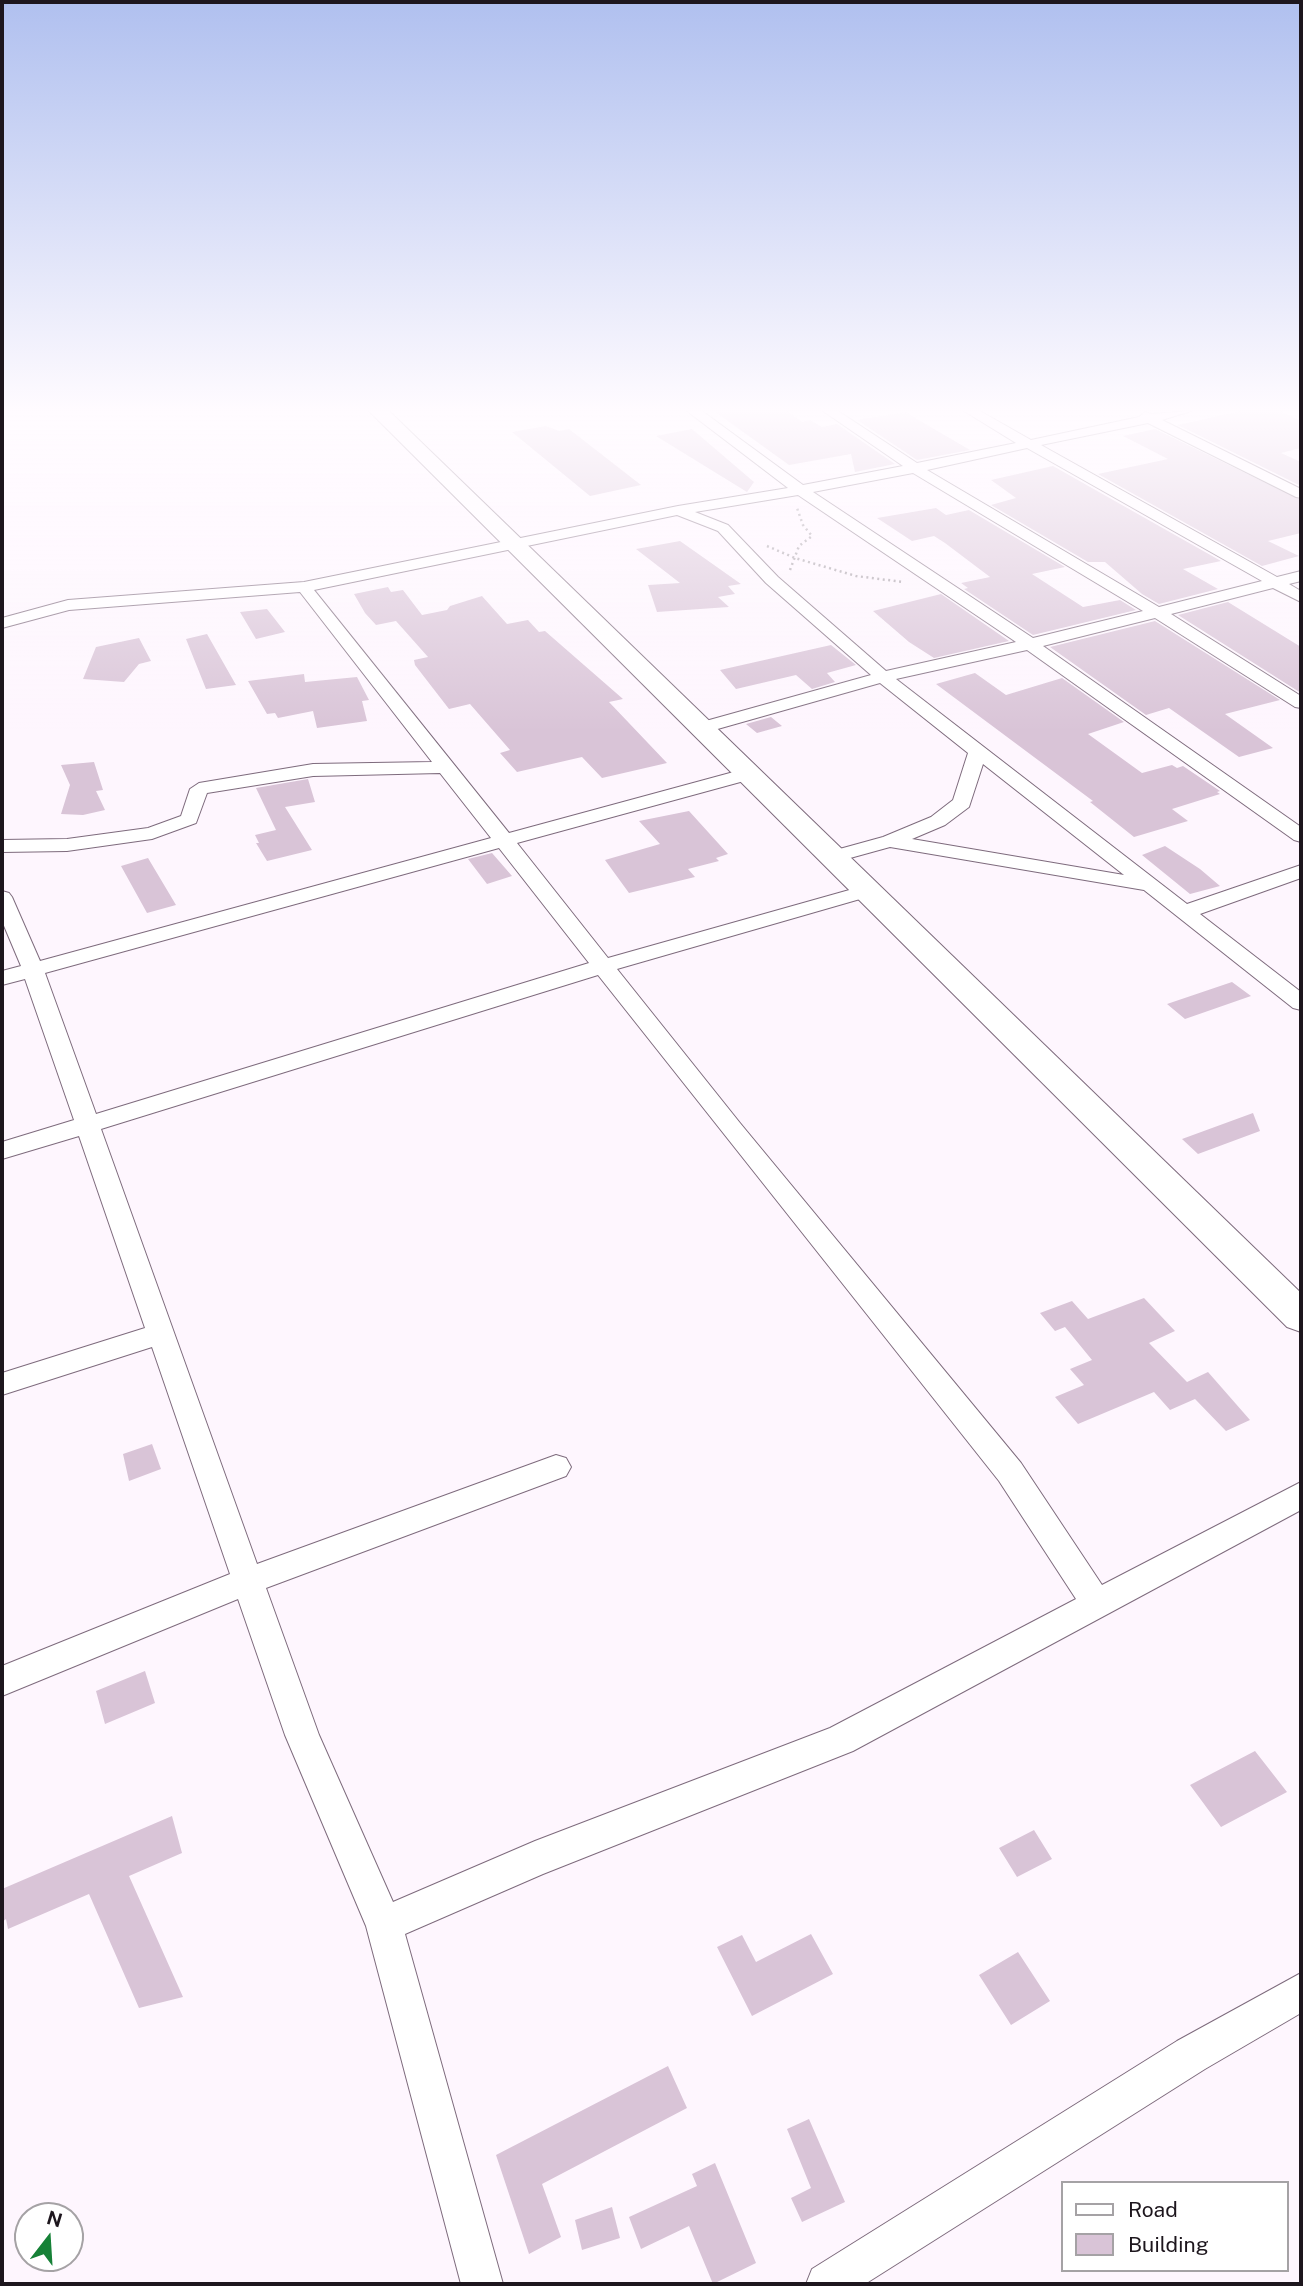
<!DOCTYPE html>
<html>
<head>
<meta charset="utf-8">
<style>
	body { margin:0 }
	#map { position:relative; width:1303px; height:2286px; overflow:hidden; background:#fef6fe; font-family:"Public Sans",sans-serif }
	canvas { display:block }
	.frame { position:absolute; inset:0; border:4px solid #1d161d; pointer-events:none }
	.legend { position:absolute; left:1061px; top:2181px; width:228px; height:91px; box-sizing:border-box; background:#fff; border:2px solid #a5a2a5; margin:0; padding:9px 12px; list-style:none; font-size:21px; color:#1d161d }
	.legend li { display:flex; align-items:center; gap:14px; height:35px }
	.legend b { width:35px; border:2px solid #a5a2a5 }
	.north { position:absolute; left:14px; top:2202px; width:70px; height:70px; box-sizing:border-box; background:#fff; border:2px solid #a5a2a5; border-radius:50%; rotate:17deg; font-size:19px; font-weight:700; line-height:28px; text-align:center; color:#1d161d }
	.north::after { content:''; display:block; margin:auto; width:24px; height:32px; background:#168137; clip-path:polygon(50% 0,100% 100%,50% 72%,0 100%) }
</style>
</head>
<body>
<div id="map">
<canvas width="1303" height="2286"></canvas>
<div class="frame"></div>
<ul class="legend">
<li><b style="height:9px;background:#fff"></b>Road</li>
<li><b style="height:19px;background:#d9c4d7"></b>Building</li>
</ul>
<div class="north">N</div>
</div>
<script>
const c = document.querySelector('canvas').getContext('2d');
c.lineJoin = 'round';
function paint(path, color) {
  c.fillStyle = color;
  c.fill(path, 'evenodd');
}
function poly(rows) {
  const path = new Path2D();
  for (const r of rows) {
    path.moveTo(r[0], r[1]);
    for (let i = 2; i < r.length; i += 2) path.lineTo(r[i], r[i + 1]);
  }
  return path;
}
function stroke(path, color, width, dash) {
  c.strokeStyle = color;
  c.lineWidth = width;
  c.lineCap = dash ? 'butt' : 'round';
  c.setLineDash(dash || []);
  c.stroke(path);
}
const building = poly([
	[714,411,787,411,802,422,810,420,822,427,837,424,895,464,855,472,851,454,789,465],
	[1241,411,1281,411,1301,421,1301,448,1281,453,1301,462,1301,486,1178,425],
	[907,412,917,419,970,450,917,460,857,420],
	[546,426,559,431,569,429,641,485,590,496,512,432],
	[692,429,754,482,747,492,656,436],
	[1155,429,1301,500,1301,533,1268,541,1299,556,1262,566,1098,474,1168,459,1123,436],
	[1053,466,1221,561,1183,569,1218,589,1159,604,1142,594,1105,562,1088,562,991,505,1016,498,991,480],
	[936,508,946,515,969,510,1065,567,1032,574,1083,607,1120,600,1136,610,1033,635,964,589,968,588,961,583,990,577,945,543,934,536,912,541,877,518],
	[680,541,741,584,728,586,735,594,718,597,729,607,657,612,648,585,680,583,636,549],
	[388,587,391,592,403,590,422,615,447,610,450,606,482,596,507,624,528,620,539,632,545,631,623,699,609,702,667,763,602,778,582,757,517,772,500,753,510,750,470,704,449,709,415,665,414,660,428,657,396,621,376,625,365,613,354,594],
	[941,594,1009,641,934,658,909,642,873,611],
	[1228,602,1301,647,1301,693,1178,615],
	[267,609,285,632,256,639,240,612],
	[1155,621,1280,700,1225,714,1273,748,1239,757,1169,708,1146,715,1050,647],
	[207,634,236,685,206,689,186,639],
	[139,638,151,661,139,664,124,682,83,679,96,647],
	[831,645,856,665,827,673,835,682,812,689,796,675,736,689,720,670],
	[975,673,1006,695,1062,678,1124,722,1088,734,1142,773,1172,765,1177,768,1183,766,1220,791,1217,792,1220,794,1172,809,1188,821,1134,837,1090,802,1093,801,936,684],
	[304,674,305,682,357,677,369,700,362,701,367,721,317,728,313,711,278,718,275,713,267,714,248,681],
	[771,717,782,726,757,733,746,724],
	[94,762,103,790,96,791,105,810,83,815,61,814,70,785,61,765],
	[308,779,315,802,285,807,312,850,267,861,256,843,259,843,255,835,276,830,256,788],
	[689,811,728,854,716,858,719,861,688,869,695,877,629,893,605,860,660,844,639,821],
	[1165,846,1200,869,1220,886,1190,894,1142,855],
	[492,853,512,876,487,884,468,859],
	[148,858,176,905,147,913,121,866],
	[1232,982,1251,996,1185,1019,1167,1004],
	[1253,1113,1260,1131,1198,1154,1182,1139],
	[1144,1298,1175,1331,1149,1343,1187,1382,1208,1372,1250,1420,1226,1431,1195,1399,1170,1410,1154,1392,1078,1424,1055,1397,1084,1385,1070,1369,1092,1360,1065,1327,1055,1331,1040,1313,1072,1301,1088,1319],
	[152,1444,161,1469,129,1481,123,1454],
	[145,1671,155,1703,105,1724,96,1691],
	[1255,1751,1287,1792,1221,1827,1190,1785],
	[172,1816,182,1853,129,1876,183,1997,139,2008,89,1894,8,1929,6,1919,2,1922,2,1889],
	[1034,1830,1052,1859,1017,1877,999,1848],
	[811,1934,833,1974,752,2016,717,1947,742,1935,756,1962],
	[1018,1952,1050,2001,1011,2025,979,1975],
	[668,2066,687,2108,542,2184,561,2237,529,2254,496,2155],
	[809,2119,845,2202,802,2222,791,2198,811,2188,787,2129],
	[715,2163,756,2263,713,2284,689,2226,641,2249,629,2217,697,2186,692,2174],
	[612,2207,620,2238,582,2250,575,2220]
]);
const path = poly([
	[767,546,795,558,856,576,903,582],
	[790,570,799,546,812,536,803,525,797,508]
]);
const street = poly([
	[687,411,702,411,803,485,903,466,823,411,838,411,917,463,1016,443,964,411,980,411,1031,440,1139,417,1145,412,1151,414,1191,411,1162,420,1301,489,1301,498,1296,497,1148,423,1041,445,1277,577,1301,571,1301,581,1289,584,1301,591,1301,602,1273,588,1171,614,1301,696,1301,708,1295,707,1155,618,1043,646,1301,827,1301,842,1294,840,1027,650,896,679,1187,904,1301,865,1301,878,1200,914,1301,992,1301,1010,1293,1008,1144,890,890,847,832,863,825,861,822,857,825,853,883,837,931,817,953,800,968,753,880,683,707,732,695,732,692,728,695,724,871,675,766,583,718,531,677,515,314,590,509,833,741,770,755,770,757,774,755,778,517,843,608,958,860,887,874,887,877,891,874,895,617,969,740,1123,1021,1463,1102,1585,1301,1482,1301,1510,853,1751,543,1874,405,1934,503,2284,461,2284,366,1926,285,1735,238,1599,2,1696,2,1666,230,1574,152,1347,2,1395,2,1373,145,1328,79,1136,2,1159,2,1142,74,1120,25,979,2,985,2,971,21,966,2,921,2,891,9,893,12,897,40,961,491,838,440,773,313,776,207,793,196,823,152,839,67,851,2,852,2,840,67,839,148,828,181,816,190,789,199,783,313,764,432,762,300,592,69,610,2,628,2,618,68,600,304,582,678,506,788,488,687,411],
	[1027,448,1262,581,1159,607,927,470,1027,448],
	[913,473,1143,611,1033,638,813,492,913,473],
	[798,495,1016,642,886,671,778,577,728,525,695,512,798,495],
	[983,764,1124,875,912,839,945,825,969,807,983,764],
	[499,848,589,963,96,1114,45,973,499,848],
	[598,975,999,1481,1076,1599,830,1728,535,1841,393,1902,319,1735,266,1588,566,1476,571,1467,566,1458,556,1455,257,1564,101,1129,598,975],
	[1301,1973,1301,2013,1205,2069,865,2284,806,2284,812,2269,1177,2041,1301,1973]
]);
const secondary = poly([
	[369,411,389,411,1301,1293,1301,1332,1287,1327,369,411]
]);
paint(building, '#d9c4d7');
stroke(street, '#7e6b7d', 2);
stroke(secondary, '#7e6b7d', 2);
stroke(path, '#a19aa1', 2.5, [2, 3.5]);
paint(street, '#fff');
paint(secondary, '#fff');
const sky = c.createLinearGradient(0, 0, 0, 732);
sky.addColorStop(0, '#b0c0ef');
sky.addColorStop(0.56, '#fffbff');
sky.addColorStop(1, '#fffbff00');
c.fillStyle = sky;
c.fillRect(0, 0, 1303, 732);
</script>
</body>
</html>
